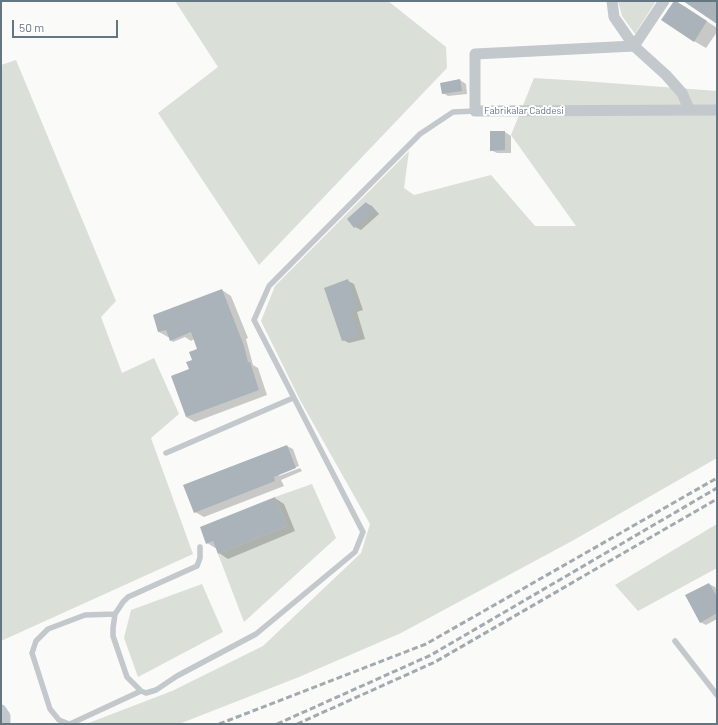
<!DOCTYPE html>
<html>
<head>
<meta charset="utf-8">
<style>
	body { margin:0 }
	#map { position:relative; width:718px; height:725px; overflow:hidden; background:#fafaf8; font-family:Barlow,sans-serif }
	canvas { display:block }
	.frame { position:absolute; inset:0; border:2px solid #657683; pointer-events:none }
	.scale { position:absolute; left:12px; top:20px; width:106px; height:18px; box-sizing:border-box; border:2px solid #657683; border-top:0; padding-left:5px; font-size:12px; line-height:14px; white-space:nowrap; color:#657683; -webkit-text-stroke:3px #fff; paint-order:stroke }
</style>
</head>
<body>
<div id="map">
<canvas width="718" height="725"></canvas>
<div class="frame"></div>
<div class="scale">50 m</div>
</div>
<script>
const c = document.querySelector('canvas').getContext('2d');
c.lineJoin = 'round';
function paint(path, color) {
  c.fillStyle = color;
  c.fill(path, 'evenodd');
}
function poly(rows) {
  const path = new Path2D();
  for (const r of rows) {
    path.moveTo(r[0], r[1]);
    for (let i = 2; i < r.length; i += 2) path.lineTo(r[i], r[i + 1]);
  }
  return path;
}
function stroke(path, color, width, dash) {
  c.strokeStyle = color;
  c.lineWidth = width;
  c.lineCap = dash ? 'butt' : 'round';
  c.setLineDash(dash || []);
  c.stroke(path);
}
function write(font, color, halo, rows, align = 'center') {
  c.font = font + ' Barlow,sans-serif';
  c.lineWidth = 4;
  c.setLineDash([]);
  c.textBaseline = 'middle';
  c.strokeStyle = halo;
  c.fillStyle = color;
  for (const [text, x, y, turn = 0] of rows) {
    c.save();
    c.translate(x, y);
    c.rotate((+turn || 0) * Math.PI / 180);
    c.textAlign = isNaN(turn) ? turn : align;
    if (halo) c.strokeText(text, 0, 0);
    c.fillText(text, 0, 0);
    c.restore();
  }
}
const green = poly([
	[175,1,388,1,446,47,447,68,259,265,158,113,218,67],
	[618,1,656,1,635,34,622,16],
	[16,60,116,301,101,317,122,373,154,358,179,414,151,438,193,554,1,641,1,65],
	[534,78,583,81,717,91,717,458,572,541,401,633,299,677,179,724,86,724,172,691,263,646,361,553,370,524,300,400,261,321,275,286,409,151,404,188,414,195,491,175,535,226,576,226,511,135],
	[312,484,336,538,244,622,218,554,287,526,275,497],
	[717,524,717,568,638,611,615,585],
	[202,584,223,632,138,677,124,638,131,610]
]);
const shadow = poly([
	[684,6,717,28,717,32,706,48,694,41],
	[460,80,466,84,467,94,448,96,443,93],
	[491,132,505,132,511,136,511,153,497,153,491,150],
	[366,203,372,206,379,214,361,230,355,227],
	[348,281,354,284,363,310,357,312,365,339,349,343,343,340],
	[222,290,231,296,248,338,246,339,253,365,258,368,267,395,195,422,186,417,190,370,193,360,199,349,194,339,191,341,185,337,173,342,171,340,170,337,168,337,159,332,154,316],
	[287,446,293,449,299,466,279,474,279,476,300,468,302,471,281,480,284,486,204,517,195,512],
	[275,498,284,504,295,531,228,559,219,553,217,549,207,543],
	[709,584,715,587,717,591,717,619,706,625,700,622]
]);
const building = poly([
	[674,1,676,1,707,21,694,42,661,20],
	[683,1,717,1,717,24],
	[460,79,462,91,442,94,440,83],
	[490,131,505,131,505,150,490,151],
	[366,202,374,211,354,228,347,219],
	[348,279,358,307,351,309,359,336,342,341,324,288],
	[222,289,239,333,244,346,248,362,250,362,259,390,186,417,171,376,189,369,186,362,192,360,189,352,197,349,191,332,170,341,166,330,158,332,153,315],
	[287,445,296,468,274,477,275,481,194,513,183,485],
	[275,497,287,526,218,554,213,541,206,544,200,527],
	[709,583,717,597,717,613,700,623,685,595]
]);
const lane = poly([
	[166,453,293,398],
	[200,547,200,558,197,566,128,597,123,602,115,614,113,628,113,636,127,677,141,691,146,693,156,690,177,676,256,634,355,552,363,532,254,320,269,286,420,134,453,112,475,111],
	[675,641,717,695],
	[69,724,59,720,50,709,32,653,36,641,48,629,85,615,115,614],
	[70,724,141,691]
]);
const street = poly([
	[612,1,614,17,634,46,666,75,682,93,689,109],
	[664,1,634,46,475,54,475,111,717,110],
	[1,710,5,716,5,724]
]);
const rail = poly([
	[219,724,426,644,717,478],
	[277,724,431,655,717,488],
	[297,724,435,662,717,499]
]);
const streetNames = [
	["Fabrikalar Caddesi",524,111]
];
paint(green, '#dadfd7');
paint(shadow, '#0003');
paint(building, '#aab3b9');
stroke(lane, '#c3c8cc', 5.5);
stroke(street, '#c3c8cc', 11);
stroke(rail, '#a2aab0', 3, [6, 3]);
write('10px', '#657683', '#fff', streetNames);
</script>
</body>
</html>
